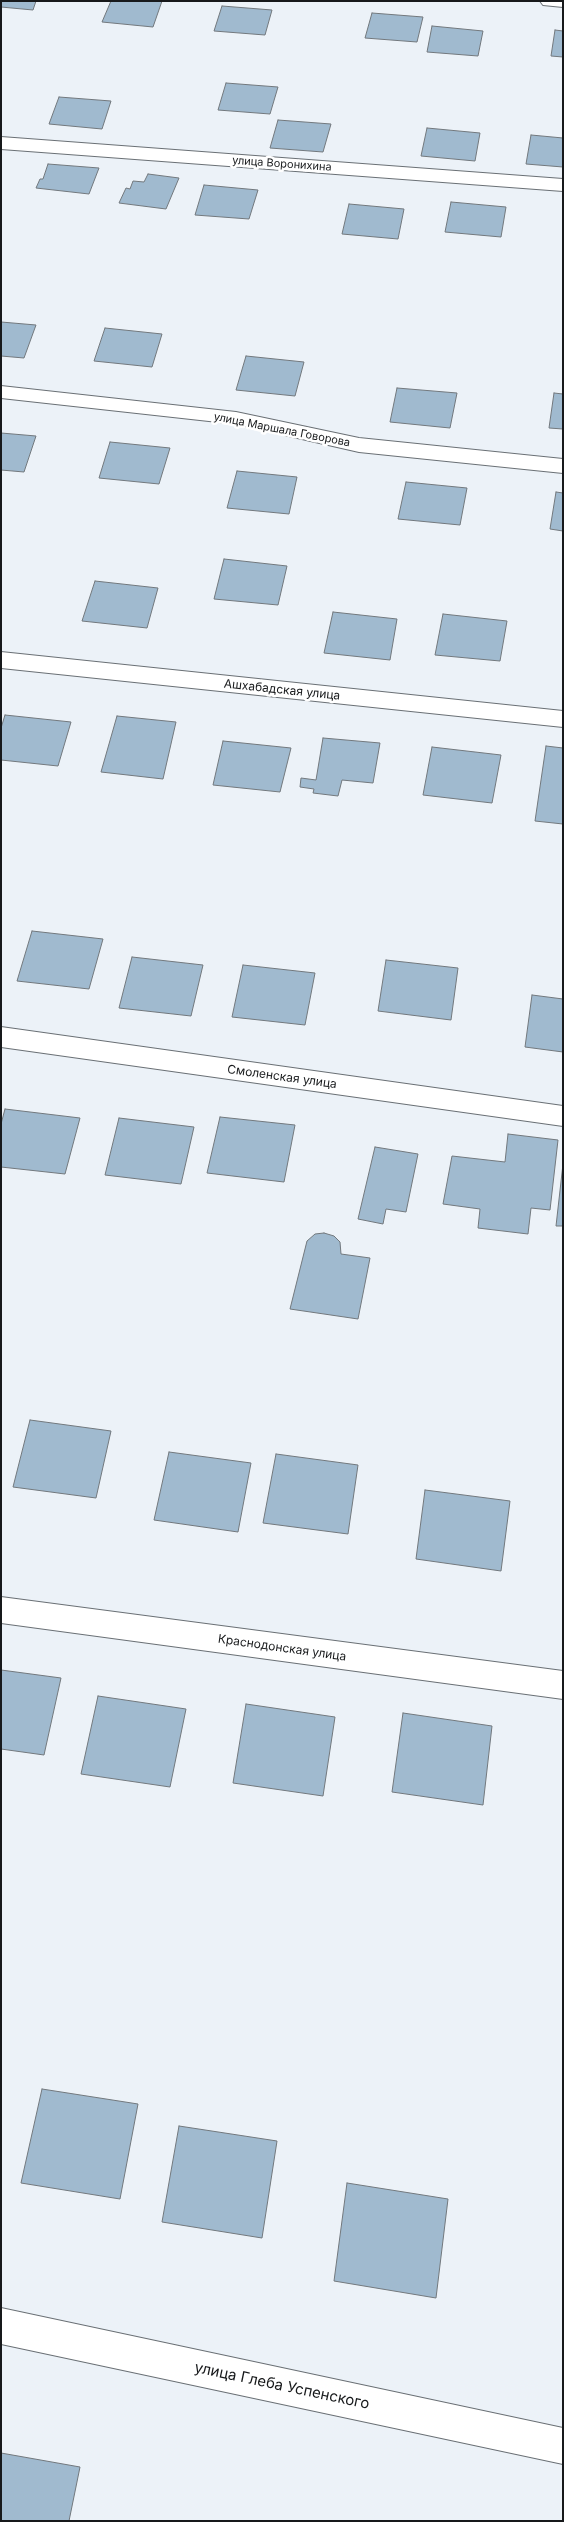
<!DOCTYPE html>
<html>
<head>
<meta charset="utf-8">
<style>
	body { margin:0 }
	#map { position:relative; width:564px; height:2522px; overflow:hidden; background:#ecf2f8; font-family:Inter,sans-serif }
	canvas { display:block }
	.frame { position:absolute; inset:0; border:2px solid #17191b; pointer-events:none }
</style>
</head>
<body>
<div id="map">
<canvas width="564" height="2522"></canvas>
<div class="frame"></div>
</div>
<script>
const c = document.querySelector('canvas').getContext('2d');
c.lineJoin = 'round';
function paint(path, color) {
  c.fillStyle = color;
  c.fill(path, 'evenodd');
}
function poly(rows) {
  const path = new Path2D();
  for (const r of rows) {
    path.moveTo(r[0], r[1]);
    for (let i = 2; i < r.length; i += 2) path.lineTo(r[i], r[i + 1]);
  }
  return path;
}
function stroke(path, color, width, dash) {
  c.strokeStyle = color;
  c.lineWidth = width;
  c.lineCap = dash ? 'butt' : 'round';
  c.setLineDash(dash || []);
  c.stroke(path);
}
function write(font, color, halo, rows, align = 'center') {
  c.font = font + ' Inter,sans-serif';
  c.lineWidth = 5;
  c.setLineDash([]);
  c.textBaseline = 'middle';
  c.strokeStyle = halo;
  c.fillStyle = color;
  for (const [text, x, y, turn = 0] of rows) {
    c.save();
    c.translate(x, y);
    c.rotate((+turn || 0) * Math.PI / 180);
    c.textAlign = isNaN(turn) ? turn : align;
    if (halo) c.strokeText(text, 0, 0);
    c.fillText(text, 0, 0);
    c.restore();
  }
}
const building = poly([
	[1,1,36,1,33,10,1,7,1,1],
	[111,1,162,1,153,27,102,22,111,1],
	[222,6,272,10,265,35,214,31,222,6],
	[372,13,423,17,417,42,365,38,372,13],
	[432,26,483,31,478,56,427,52,432,26],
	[555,30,563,31,563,57,551,56,555,30],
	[226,83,278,87,270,114,218,110,226,83],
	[59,97,111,101,102,129,49,124,59,97],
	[278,120,331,124,323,152,270,148,278,120],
	[427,128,480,133,475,161,421,156,427,128],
	[531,135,563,138,563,167,526,164,531,135],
	[48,164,99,168,89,194,36,188,40,179,43,179,48,164],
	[148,174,179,178,166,209,119,203,126,188,130,189,133,181,144,182,148,174],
	[204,185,258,190,249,219,195,215,204,185],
	[451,202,506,207,501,237,445,232,451,202],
	[349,204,404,209,398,239,342,234,349,204],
	[1,322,36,325,24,358,1,356,1,322],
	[105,328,162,334,152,367,94,361,105,328],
	[246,356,304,362,295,396,236,390,246,356],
	[397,388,457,393,450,428,390,422,397,388],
	[554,393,563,394,563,429,549,428,554,393],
	[1,433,36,436,24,472,1,470,1,433],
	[110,442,170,448,159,484,99,478,110,442],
	[237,471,297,477,289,514,227,508,237,471],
	[406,482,467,488,460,525,398,519,406,482],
	[556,492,563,493,563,531,550,529,556,492],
	[224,559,287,566,278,605,214,599,224,559],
	[95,581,158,588,147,628,82,621,95,581],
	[333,612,397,619,390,660,324,653,333,612],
	[443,614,507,621,500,661,435,655,443,614],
	[5,715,71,722,58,766,1,760,1,728,5,715],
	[117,716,176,722,163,779,101,772,117,716],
	[323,738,380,743,373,783,342,780,338,796,313,793,314,789,300,787,301,778,316,780,323,738],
	[223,741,291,748,280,792,213,785,223,741],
	[546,746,563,748,563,824,535,821,546,746],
	[432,747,501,755,492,803,423,795,432,747],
	[32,931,103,939,89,989,17,981,32,931],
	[132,957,203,965,191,1016,119,1008,132,957],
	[386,960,458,968,451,1020,378,1011,386,960],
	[243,965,315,973,305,1025,232,1017,243,965],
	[532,995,563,999,563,1052,525,1047,532,995],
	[5,1109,80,1118,65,1174,1,1167,1,1124,5,1109],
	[220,1117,295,1125,284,1182,207,1173,220,1117],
	[119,1118,194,1127,181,1184,105,1175,119,1118],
	[508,1134,558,1140,550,1210,531,1208,528,1234,478,1228,480,1209,443,1204,452,1156,505,1162,508,1134],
	[375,1147,418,1154,406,1212,386,1209,383,1224,358,1219,375,1147],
	[563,1164,563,1226,556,1226,563,1164],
	[324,1233,334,1236,340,1242,341,1254,370,1258,358,1319,290,1309,307,1241,315,1234,324,1233],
	[30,1420,111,1431,96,1498,13,1487,30,1420],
	[169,1452,251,1463,238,1532,154,1520,169,1452],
	[276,1454,358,1465,348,1534,263,1523,276,1454],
	[425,1490,510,1501,501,1571,416,1559,425,1490],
	[1,1670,61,1678,44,1755,1,1749,1,1670],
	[98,1696,186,1709,170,1787,81,1774,98,1696],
	[246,1704,335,1717,323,1796,233,1783,246,1704],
	[403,1713,492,1726,483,1805,392,1792,403,1713],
	[42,2089,138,2104,120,2199,21,2183,42,2089],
	[179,2126,277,2141,262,2238,162,2222,179,2126],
	[347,2183,448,2199,436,2298,334,2281,347,2183],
	[1,2453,80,2467,69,2521,1,2521,1,2453]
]);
const minor = poly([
	[540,1,563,1,563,7,543,5,540,1],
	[1,137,563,179,563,191,1,149,1,137],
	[1,386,236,412,359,438,563,459,563,473,359,452,236,424,1,398,1,386],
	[1,652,563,711,563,727,1,668,1,652],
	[1,1027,563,1106,563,1126,1,1047,1,1027],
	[1,1597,563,1671,563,1699,1,1623,1,1597],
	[1,2308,563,2428,563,2464,1,2344,1,2308]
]);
const farStreetnames = [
	["улица Воронихина",282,164,4],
	["улица Маршала Говорова",282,430,11]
];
const streetNames = [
	["Ашхабадская улица",282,690,6],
	["Смоленская улица",282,1077,8],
	["Краснодонская улица",282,1648,8]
];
const nearStreetnames = [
	["улица Глеба Успенского",282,2386,12]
];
paint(building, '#a0bacf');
stroke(building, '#72787d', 1);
stroke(minor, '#6a7075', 2);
paint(minor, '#fff');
write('11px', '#17191b', '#fff', farStreetnames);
write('12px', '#17191b', '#fff', streetNames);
write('15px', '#17191b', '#fff', nearStreetnames);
</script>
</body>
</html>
